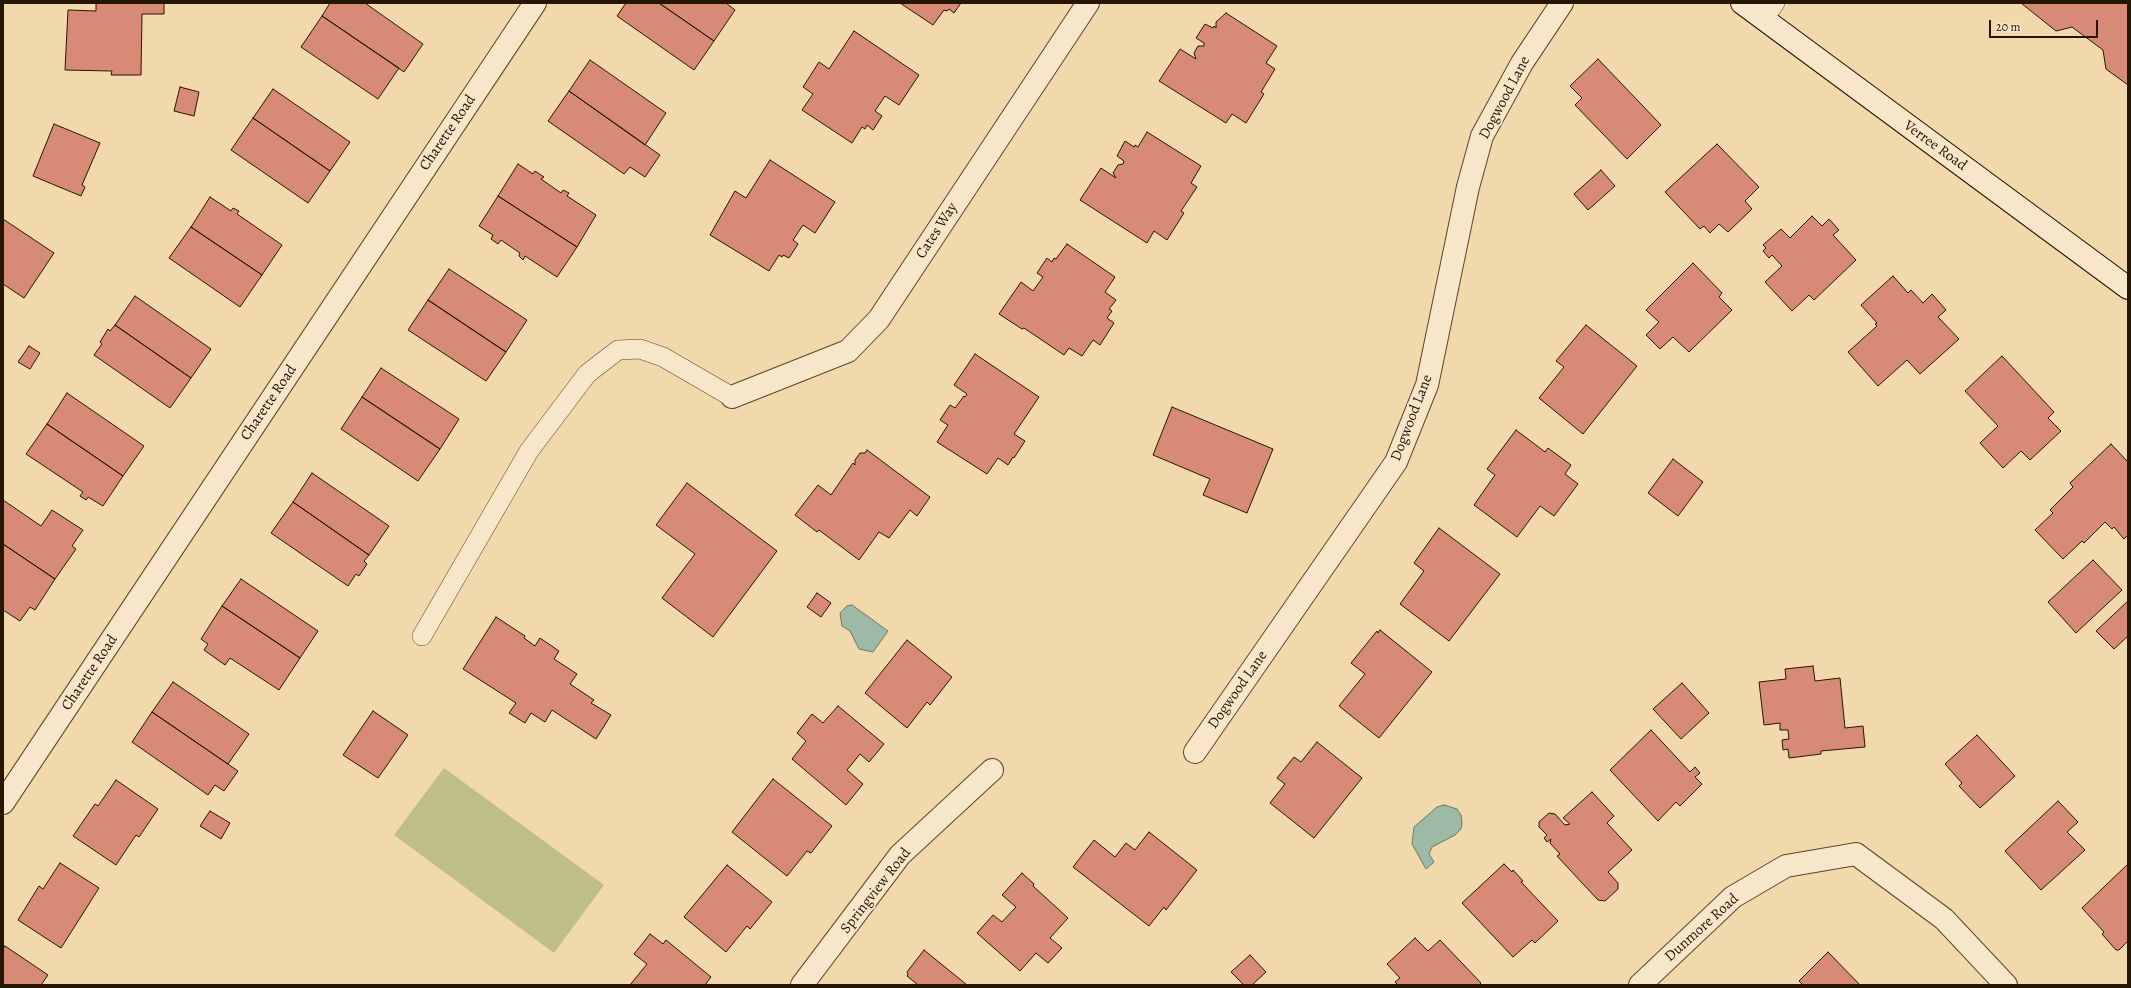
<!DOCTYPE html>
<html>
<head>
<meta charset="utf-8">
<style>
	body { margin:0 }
	#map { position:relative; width:2131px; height:988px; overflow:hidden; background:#f2d9ac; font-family:Alegreya,serif }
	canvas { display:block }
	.frame { position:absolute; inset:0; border:4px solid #261500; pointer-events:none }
	.scale { position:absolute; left:1989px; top:20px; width:109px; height:18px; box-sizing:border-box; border:2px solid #261500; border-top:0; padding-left:5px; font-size:12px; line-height:14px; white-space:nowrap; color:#261500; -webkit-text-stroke:3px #f7e6c9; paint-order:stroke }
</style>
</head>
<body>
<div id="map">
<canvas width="2131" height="988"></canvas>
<div class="frame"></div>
<div class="scale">20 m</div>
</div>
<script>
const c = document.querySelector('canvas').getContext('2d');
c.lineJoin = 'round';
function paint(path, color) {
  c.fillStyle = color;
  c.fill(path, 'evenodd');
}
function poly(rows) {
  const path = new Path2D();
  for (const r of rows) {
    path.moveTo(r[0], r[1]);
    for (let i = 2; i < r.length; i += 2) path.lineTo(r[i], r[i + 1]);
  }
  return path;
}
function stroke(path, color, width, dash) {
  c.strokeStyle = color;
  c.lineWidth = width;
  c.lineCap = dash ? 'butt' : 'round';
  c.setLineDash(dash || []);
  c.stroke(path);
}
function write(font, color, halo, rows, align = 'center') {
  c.font = font + ' Alegreya,serif';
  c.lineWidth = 4;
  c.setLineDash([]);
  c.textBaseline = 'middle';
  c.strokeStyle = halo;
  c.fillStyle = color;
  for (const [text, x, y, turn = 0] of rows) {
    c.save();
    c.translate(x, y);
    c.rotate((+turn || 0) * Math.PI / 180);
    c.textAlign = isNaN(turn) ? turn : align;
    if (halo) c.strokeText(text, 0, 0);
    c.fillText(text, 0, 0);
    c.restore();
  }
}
const green = poly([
	[444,768,604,885,554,953,394,835]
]);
const water = poly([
	[852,605,888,631,873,652,859,649,850,631,842,626,840,613,847,606,852,605],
	[1444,805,1457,809,1461,815,1462,823,1461,829,1455,835,1432,847,1429,854,1434,862,1426,869,1412,844,1414,827,1437,807,1444,805]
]);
const building = poly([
	[96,3,164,3,164,14,142,14,141,75,111,75,112,71,65,70,68,10,96,11,96,3],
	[330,3,365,3,423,44,404,72,322,16,330,3],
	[626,3,659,3,714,41,694,70,617,16,626,3],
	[659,3,726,3,735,10,714,41,659,3],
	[900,3,961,3,954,13,949,9,947,11,944,10,933,25,900,3],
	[2021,3,2128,3,2128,85,2106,69,2103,50,2072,27,2056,31,2021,3],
	[1226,13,1277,46,1266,63,1275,69,1261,92,1264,94,1246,123,1232,114,1226,123,1159,81,1180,49,1196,59,1194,53,1198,46,1204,46,1204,43,1196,38,1205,24,1213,28,1214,26,1216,28,1216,22,1226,13],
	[322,16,399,68,378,99,301,47,322,16],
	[854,31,919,75,899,105,885,96,875,111,882,116,873,130,867,125,865,129,862,127,852,143,802,110,813,94,803,87,819,62,829,69,854,31],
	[1598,59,1661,125,1627,159,1575,105,1582,98,1570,86,1598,59],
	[590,60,666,113,645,145,569,91,590,60],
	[180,87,199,92,194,116,174,111,180,87],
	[273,89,350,142,330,171,253,118,273,89],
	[569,91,660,155,645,177,630,167,624,174,548,121,569,91],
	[253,118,330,171,308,203,231,150,253,118],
	[54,124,100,143,82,185,85,187,81,196,33,176,54,124],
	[1147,132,1201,166,1191,183,1197,187,1181,211,1184,213,1167,240,1154,231,1147,243,1080,200,1101,168,1116,178,1113,173,1118,165,1123,164,1124,161,1117,156,1125,141,1134,147,1135,145,1138,147,1147,132],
	[1717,144,1759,187,1745,201,1752,209,1728,232,1719,224,1710,233,1704,226,1700,229,1665,192,1717,144],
	[770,160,835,202,815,233,803,225,793,240,798,244,789,258,783,255,782,257,779,255,769,271,710,235,735,191,746,198,770,160],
	[518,164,533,174,535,171,544,177,541,179,561,193,563,190,569,193,567,196,596,215,577,247,498,196,518,164],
	[1601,170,1615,186,1588,210,1574,194,1601,170],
	[498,196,577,247,557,277,525,256,523,260,519,256,520,253,501,240,498,244,491,239,493,235,479,226,498,196],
	[210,197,231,211,233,208,239,211,237,214,282,245,262,275,191,227,210,197],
	[1812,216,1822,226,1829,219,1839,230,1833,235,1856,260,1814,300,1809,295,1792,311,1765,282,1782,266,1772,255,1769,258,1763,251,1766,248,1763,245,1781,229,1790,238,1812,216],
	[3,219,54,253,24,298,3,284,3,219],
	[191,227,262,275,240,307,169,258,191,227],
	[1067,244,1115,277,1105,292,1116,300,1109,309,1112,311,1107,318,1114,323,1100,345,1093,340,1082,356,1069,348,1064,355,1024,328,1022,329,999,314,1021,282,1033,291,1043,277,1037,273,1047,258,1052,262,1054,258,1056,259,1067,244],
	[1693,263,1722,293,1719,297,1732,310,1689,352,1673,337,1660,349,1646,335,1659,322,1646,310,1693,263],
	[449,269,527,320,506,352,428,300,449,269],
	[1893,276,1908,293,1911,290,1923,303,1932,294,1946,310,1938,317,1959,339,1920,374,1907,360,1878,386,1848,352,1877,326,1875,324,1877,323,1861,305,1893,276],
	[135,296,211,349,191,378,115,325,135,296],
	[428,300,506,352,486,381,408,330,428,300],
	[115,325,191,378,170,408,94,355,102,344,100,342,108,329,110,331,115,325],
	[1586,325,1637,366,1583,434,1539,398,1564,367,1556,361,1586,325],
	[29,346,40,353,30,369,18,362,29,346],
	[975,354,1039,397,1014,434,1025,441,1014,458,1013,457,1008,465,998,458,987,474,937,442,948,425,940,420,950,405,955,408,964,396,965,397,967,394,954,385,975,354],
	[2002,356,2054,412,2048,418,2061,431,2030,460,2021,451,2003,468,1980,443,1998,426,1965,391,2002,356],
	[381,368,459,419,440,449,362,397,381,368],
	[67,393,144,446,123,476,47,424,67,393],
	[362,397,440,449,418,481,341,429,362,397],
	[1172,407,1273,449,1247,513,1203,495,1210,479,1153,455,1172,407],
	[47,424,123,476,103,506,88,497,86,500,80,496,83,492,26,454,47,424],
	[1516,430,1545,452,1548,448,1571,465,1565,474,1578,484,1554,516,1540,506,1517,537,1474,505,1495,475,1487,469,1516,430],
	[2111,444,2128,462,2128,535,2124,539,2114,527,2112,529,2105,522,2084,543,2082,541,2063,559,2035,530,2053,513,2050,510,2073,487,2070,483,2111,444],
	[867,450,930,497,917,516,910,510,889,538,879,532,859,560,819,530,817,532,795,515,818,485,831,495,853,463,855,465,855,460,860,453,865,453,867,450],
	[1673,459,1703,482,1678,516,1648,493,1673,459],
	[312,473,389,526,369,555,293,502,312,473],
	[687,483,777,551,713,637,662,598,695,554,656,525,687,483],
	[3,500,41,526,52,510,83,530,72,546,76,549,55,579,3,544,3,500],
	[293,502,369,555,364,561,367,564,359,576,356,574,348,586,271,533,293,502],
	[1439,528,1500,574,1449,641,1400,604,1424,571,1414,563,1439,528],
	[3,544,55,579,35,610,30,607,20,621,3,610,3,544],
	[2093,560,2122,590,2076,633,2048,602,2093,560],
	[241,579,318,631,300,658,222,606,241,579],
	[817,593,831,603,821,617,807,607,817,593],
	[2128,601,2128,636,2114,649,2096,631,2128,601],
	[222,606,300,658,279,690,230,658,225,665,204,650,208,644,201,639,222,606],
	[496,617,525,636,524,638,535,646,540,638,559,651,554,659,577,674,570,684,594,700,591,703,611,715,596,739,552,710,545,722,531,713,525,723,509,713,516,703,463,669,496,617],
	[1380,630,1432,672,1379,738,1339,706,1365,674,1351,663,1377,631,1378,633,1380,630],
	[907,640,952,677,930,705,927,702,907,728,865,693,907,640],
	[1813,666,1815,681,1840,678,1845,728,1863,726,1865,747,1821,751,1821,754,1789,758,1788,749,1783,750,1782,740,1789,739,1788,730,1780,730,1780,723,1764,725,1759,682,1786,679,1785,669,1813,666],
	[173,682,249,734,228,764,152,712,173,682],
	[1682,683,1709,713,1681,739,1653,709,1682,683],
	[838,706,884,744,869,762,860,754,847,770,863,784,846,805,792,759,806,741,797,733,812,714,823,723,838,706],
	[373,711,408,735,378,778,343,755,373,711],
	[152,712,238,771,224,791,215,785,208,795,132,742,152,712],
	[1651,730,1690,772,1695,767,1700,773,1695,777,1702,784,1680,806,1676,802,1658,821,1610,770,1651,730],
	[1977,735,2015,776,1980,808,1959,786,1962,783,1945,764,1977,735],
	[1317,742,1362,778,1314,838,1270,803,1285,784,1277,778,1294,757,1301,762,1317,742],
	[773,779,832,826,811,853,807,851,787,876,732,832,773,779],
	[116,780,158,809,139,837,136,835,116,865,73,836,95,804,98,806,116,780],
	[1592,792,1614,816,1607,823,1632,850,1608,872,1618,883,1618,889,1605,901,1598,900,1557,856,1560,854,1550,843,1551,839,1547,842,1544,838,1547,835,1539,827,1539,822,1549,813,1555,814,1565,825,1570,824,1563,818,1592,792],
	[2058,801,2078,822,2067,832,2085,850,2041,890,2005,851,2058,801],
	[210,811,230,823,221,839,200,826,210,811],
	[1149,832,1197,870,1166,910,1164,907,1149,926,1073,867,1094,840,1115,857,1126,843,1135,850,1149,832],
	[60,863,99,888,61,948,18,920,39,886,43,889,60,863],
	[1504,864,1512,872,1513,870,1523,881,1521,882,1558,921,1535,943,1532,940,1513,957,1462,903,1504,864],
	[2128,864,2128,941,2119,950,2116,950,2102,934,2104,932,2082,908,2128,864],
	[727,865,772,902,750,929,747,926,726,952,684,917,727,865],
	[1022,873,1034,884,1033,886,1068,918,1050,938,1062,948,1048,963,1036,953,1020,971,977,933,993,915,1002,922,1016,907,1002,895,1022,873],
	[650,934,663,944,666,940,711,977,705,985,630,985,647,964,634,954,650,934],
	[1415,938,1428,951,1440,940,1481,983,1479,985,1398,985,1395,982,1400,978,1387,964,1415,938],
	[5,946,48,975,41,985,3,985,3,949,5,946],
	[924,950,967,985,918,985,907,976,908,974,907,972,924,950],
	[1828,952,1860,985,1803,985,1799,981,1828,952],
	[1250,955,1266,972,1252,985,1244,985,1231,972,1250,955]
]);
const service = poly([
	[1763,19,1775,3],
	[422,636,529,451,587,374,618,350,640,349,663,357,732,397]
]);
const minor = poly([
	[732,397,848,351,879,319,1088,3],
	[1195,752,1396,462,1427,385,1468,187,1482,136,1522,63,1562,3],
	[3,803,535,3],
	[802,985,900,855,992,770],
	[1640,985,1733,897,1786,866,1856,854,1944,919,2006,985]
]);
const secondary = poly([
	[1742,3,2128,288]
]);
const streetNames = [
	["Dogwood Lane",1505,98,-62],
	["Charette Road",448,133,-56],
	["Verree Road",1935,146,36],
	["Cates Way",937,231,-57],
	["Charette Road",269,403,-56],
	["Dogwood Lane",1412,418,-69],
	["Charette Road",90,673,-56],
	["Dogwood Lane",1238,690,-55],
	["Springview Road",876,891,-52],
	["Dunmore Road",1702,928,-42]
];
paint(green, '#bebe87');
paint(water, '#9cbaa6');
stroke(water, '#6d7864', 1);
paint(building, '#d78b76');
stroke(building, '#261500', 1);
stroke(service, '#59462b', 20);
stroke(minor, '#59462b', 24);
stroke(secondary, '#261500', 24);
stroke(service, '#f7e6c9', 19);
stroke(minor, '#f7e6c9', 22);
stroke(secondary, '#f7e6c9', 22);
write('15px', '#261500', '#f7e6c9', streetNames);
</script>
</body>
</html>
